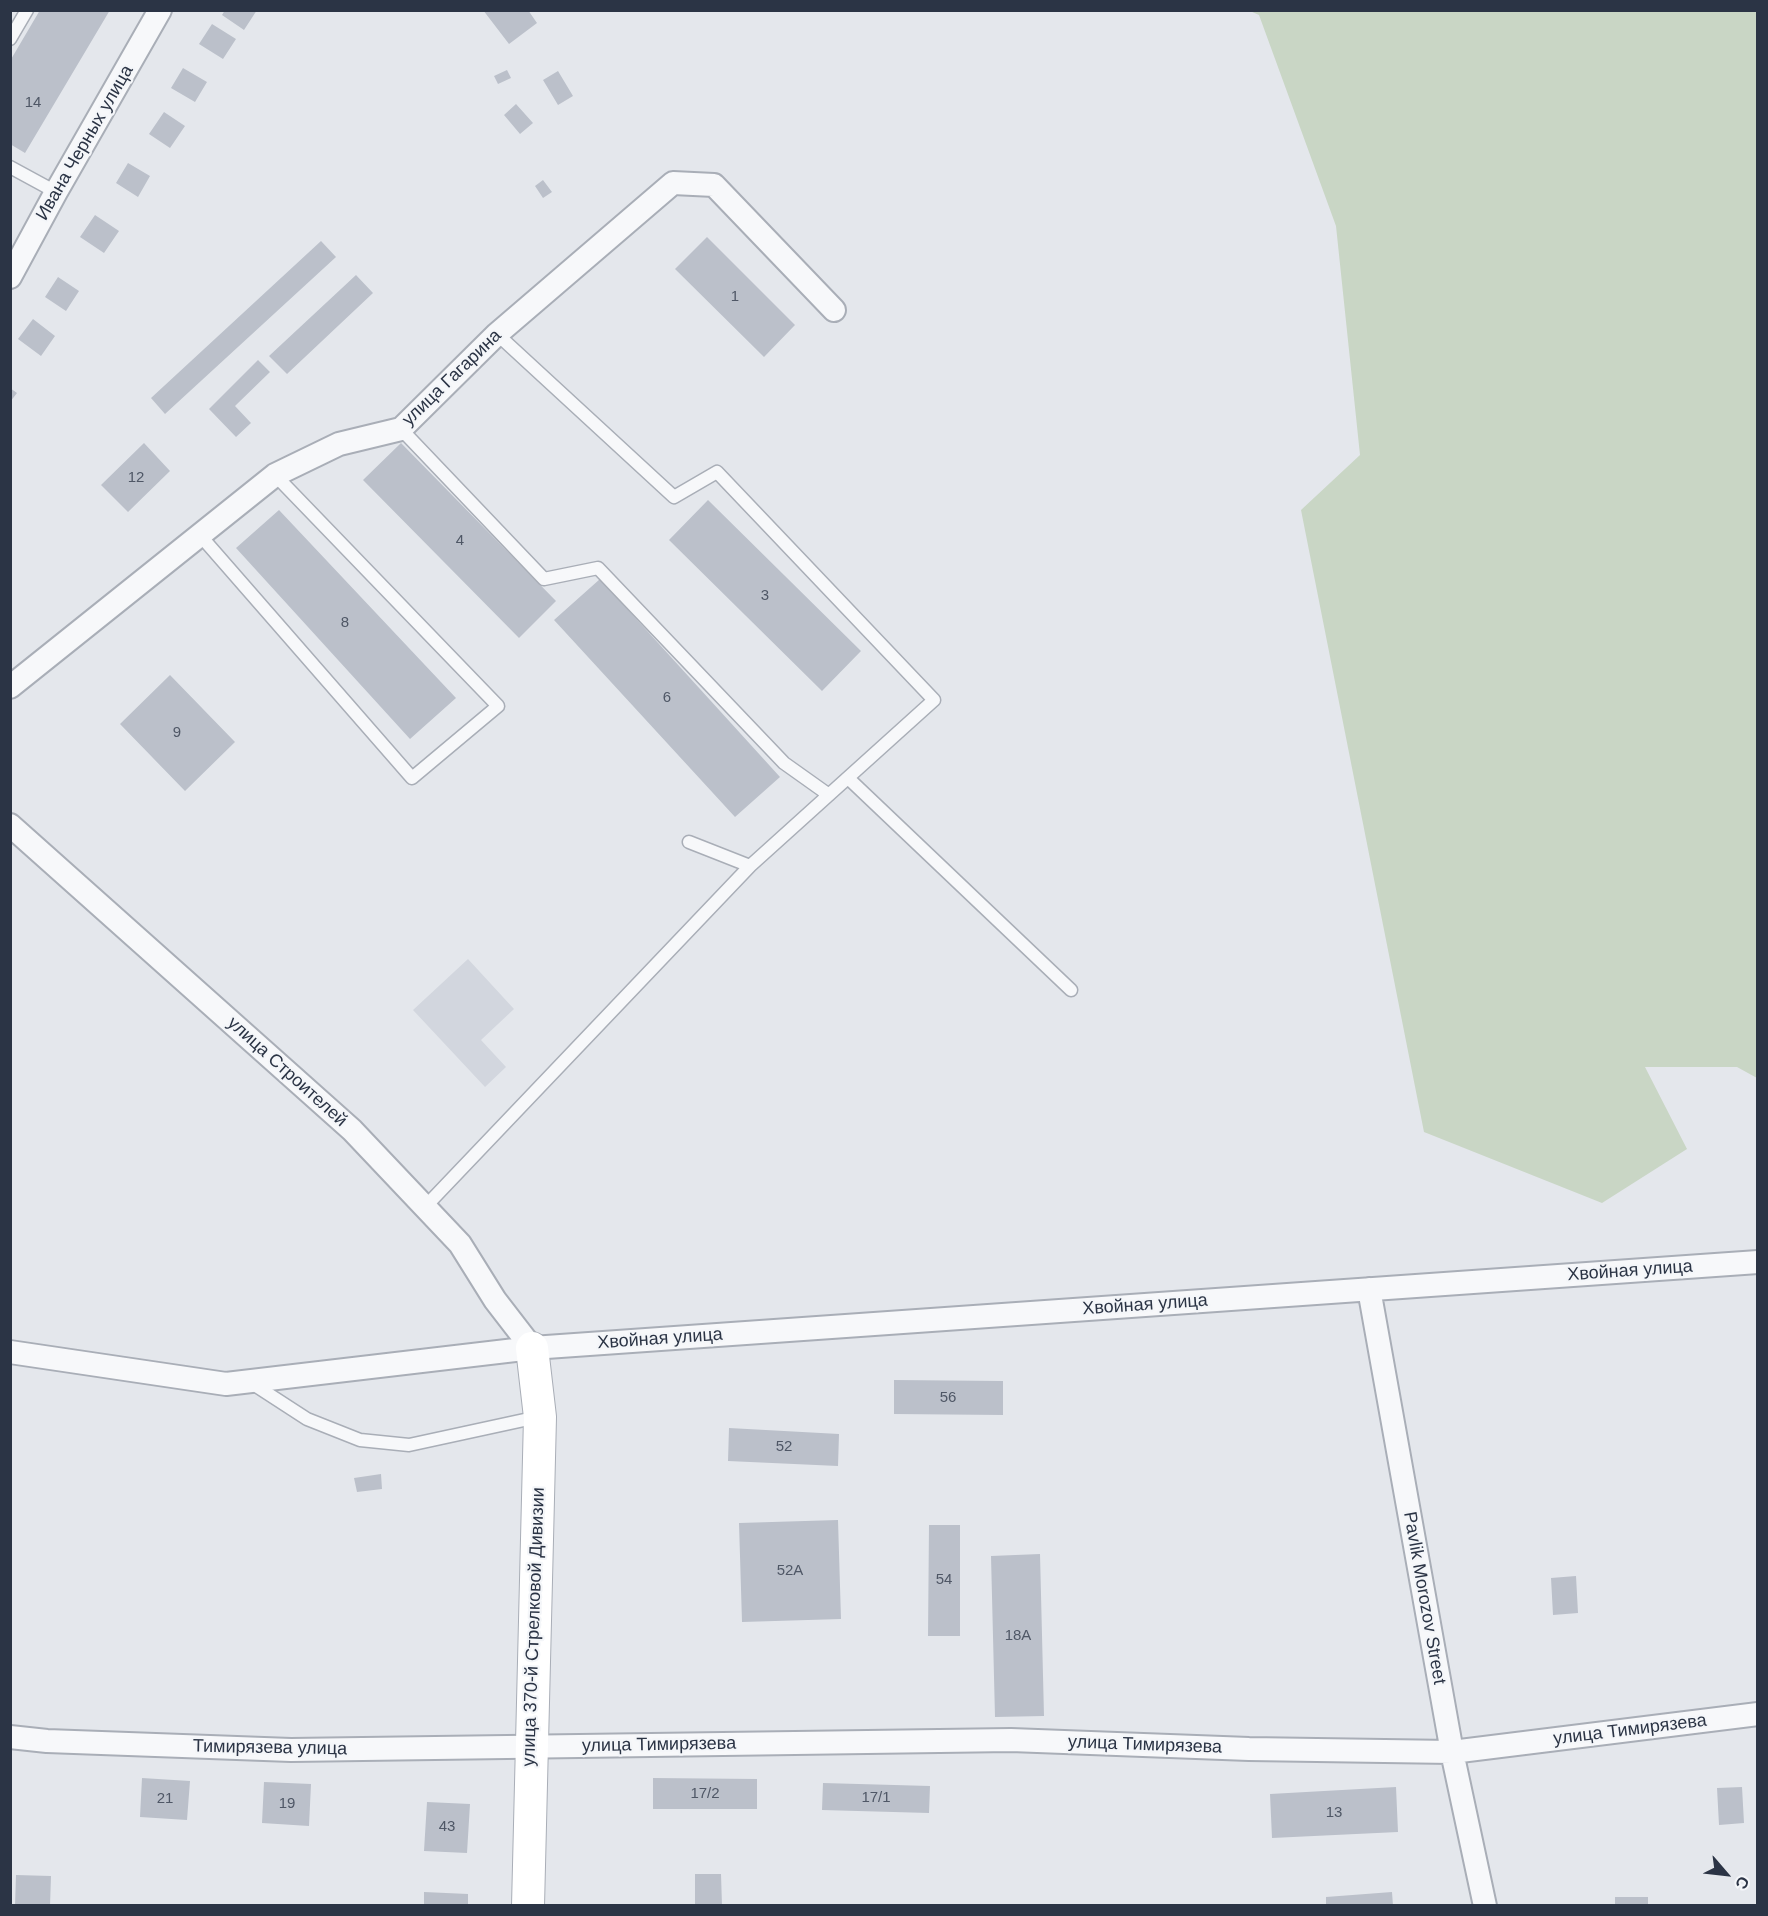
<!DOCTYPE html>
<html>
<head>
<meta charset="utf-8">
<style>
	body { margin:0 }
	#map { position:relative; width:1768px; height:1916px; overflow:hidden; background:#e4e7ec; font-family:Helvetica,sans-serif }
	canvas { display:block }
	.frame { position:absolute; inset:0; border:12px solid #2b3445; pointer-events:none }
	.north { position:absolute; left:1696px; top:1844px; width:60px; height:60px; -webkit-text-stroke:4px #f4f6f9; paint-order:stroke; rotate:118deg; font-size:16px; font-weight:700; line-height:24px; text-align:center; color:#2b3445 }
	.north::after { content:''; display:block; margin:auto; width:21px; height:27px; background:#2b3445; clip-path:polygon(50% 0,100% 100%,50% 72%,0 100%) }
</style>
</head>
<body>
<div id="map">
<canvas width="1768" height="1916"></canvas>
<div class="frame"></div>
<div class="north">С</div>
</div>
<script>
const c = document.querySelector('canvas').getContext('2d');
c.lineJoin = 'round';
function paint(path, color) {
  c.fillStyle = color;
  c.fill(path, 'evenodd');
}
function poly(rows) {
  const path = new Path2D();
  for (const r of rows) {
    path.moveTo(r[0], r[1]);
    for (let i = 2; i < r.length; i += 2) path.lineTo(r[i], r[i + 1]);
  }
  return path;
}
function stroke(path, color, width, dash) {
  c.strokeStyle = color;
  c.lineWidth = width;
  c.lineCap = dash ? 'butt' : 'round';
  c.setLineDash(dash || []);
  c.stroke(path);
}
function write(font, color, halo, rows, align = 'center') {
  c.font = font + ' Helvetica,sans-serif';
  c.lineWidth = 4.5;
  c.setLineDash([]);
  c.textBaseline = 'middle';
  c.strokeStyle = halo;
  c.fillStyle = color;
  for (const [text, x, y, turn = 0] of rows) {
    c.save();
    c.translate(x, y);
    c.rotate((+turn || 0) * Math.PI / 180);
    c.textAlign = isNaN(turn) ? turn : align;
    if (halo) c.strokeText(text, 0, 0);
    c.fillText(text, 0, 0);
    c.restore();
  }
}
const built = poly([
	[468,959,514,1009,481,1040,506,1067,485,1087,413,1010]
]);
const green = poly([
	[1250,11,1757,11,1757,1078,1737,1067,1645,1067,1687,1149,1602,1203,1424,1132,1301,510,1360,455,1336,226,1259,15]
]);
const building = poly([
	[40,10,110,10,25,153,10,144,10,61],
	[225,10,257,10,244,30,222,15],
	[483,10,528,10,537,23,509,44],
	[212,24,236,39,223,59,199,44],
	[183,68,207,82,195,102,171,88],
	[507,70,511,78,498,84,494,76],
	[558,71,573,96,558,105,543,80],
	[516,104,533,123,520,134,504,115],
	[164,112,185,126,170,148,149,134],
	[128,163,150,176,138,197,116,183],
	[543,180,552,192,543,198,535,186],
	[95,215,119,231,104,253,80,237],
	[707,237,795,325,764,357,675,269],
	[321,241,336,257,165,414,151,398],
	[356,275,373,293,287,374,269,356],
	[58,277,79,291,66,311,45,297],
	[33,319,55,336,41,356,18,339],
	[258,360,270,372,235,406,251,423,236,437,209,409],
	[10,388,17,393,10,402],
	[144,443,170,471,128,512,101,485],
	[401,443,556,601,519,638,363,480],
	[708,500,861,651,822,691,669,540],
	[279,510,456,698,410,739,236,548],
	[600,579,780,777,735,817,554,620],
	[170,675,235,742,185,791,120,724],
	[894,1380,1003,1381,1003,1415,894,1414],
	[729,1428,839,1434,838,1466,728,1461],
	[381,1474,382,1489,357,1492,354,1478],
	[838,1520,841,1619,742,1622,739,1523],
	[929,1525,960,1525,960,1636,928,1636],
	[1040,1554,1044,1716,995,1717,991,1556],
	[1576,1576,1578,1613,1553,1615,1551,1578],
	[142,1778,190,1781,187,1820,140,1817],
	[653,1778,757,1779,757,1809,653,1809],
	[264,1782,311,1784,309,1826,262,1823],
	[823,1783,930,1786,929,1813,822,1810],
	[1396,1787,1398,1832,1272,1838,1270,1794],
	[1742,1787,1744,1823,1719,1825,1717,1788],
	[427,1802,470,1804,467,1853,424,1851],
	[695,1874,721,1874,722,1906,695,1906],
	[16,1875,51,1876,50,1906,15,1906],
	[424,1892,468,1894,468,1906,424,1906],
	[1392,1892,1393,1906,1326,1906,1326,1897],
	[1615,1897,1648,1897,1648,1906,1615,1906]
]);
const lane = poly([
	[10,39,27,10],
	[10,167,56,192],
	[497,334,674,497,717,472,934,700,750,866,689,842],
	[401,429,544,579,598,568,784,763,829,795],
	[199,534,412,778,498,706,275,475],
	[848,778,1071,990],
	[425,1207,750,866],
	[250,1382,307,1419,360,1440,409,1445,538,1417]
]);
const street = poly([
	[10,277,56,192,160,10],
	[10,687,275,475,339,444,401,429,497,334,673,183,714,185,834,310],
	[10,825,352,1130,460,1244,495,1300,532,1348],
	[1369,1289,1452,1752,1485,1906],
	[10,1352,226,1384,532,1348,1758,1262],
	[10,1737,47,1741,291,1750,1011,1740,1249,1749,1452,1752,1758,1714]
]);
const secondary = poly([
	[528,1906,540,1417,532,1348]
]);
const numberNames = [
	["14",33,103],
	["1",735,297],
	["12",136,478],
	["4",460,541],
	["3",765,596],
	["8",345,623],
	["6",667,698],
	["9",177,733],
	["56",948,1398],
	["52",784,1447],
	["52А",790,1571],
	["54",944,1580],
	["18А",1018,1636],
	["17/2",705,1794],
	["17/1",876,1798],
	["21",165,1799],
	["19",287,1804],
	["13",1334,1813],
	["43",447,1827]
];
const streetNames = [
	["Ивана Черных улица",85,143,-60],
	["улица Гагарина",452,378,-44],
	["улица Строителей",287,1072,42],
	["Хвойная улица",1630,1271,-4],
	["Хвойная улица",1145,1305,-4],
	["Хвойная улица",660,1339,-4],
	["Pavlik Morozov Street",1424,1598,80],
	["улица 370-й Стрелковой Дивизии",534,1627,-88],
	["улица Тимирязева",1630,1730,-7],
	["улица Тимирязева",659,1745,-1],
	["улица Тимирязева",1145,1745,2],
	["Тимирязева улица",270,1748,1]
];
paint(built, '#d2d6de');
paint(green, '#c9d6c5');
paint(building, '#bbc0ca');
stroke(lane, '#a9aeb7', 15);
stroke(street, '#a9aeb7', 26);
stroke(secondary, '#a9aeb7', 34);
stroke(lane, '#f7f8fa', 12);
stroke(street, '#f7f8fa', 22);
stroke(secondary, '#fff', 32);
write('15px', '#4f5766', null, numberNames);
write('18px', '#2b3445', '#f4f6f9', streetNames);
</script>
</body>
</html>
